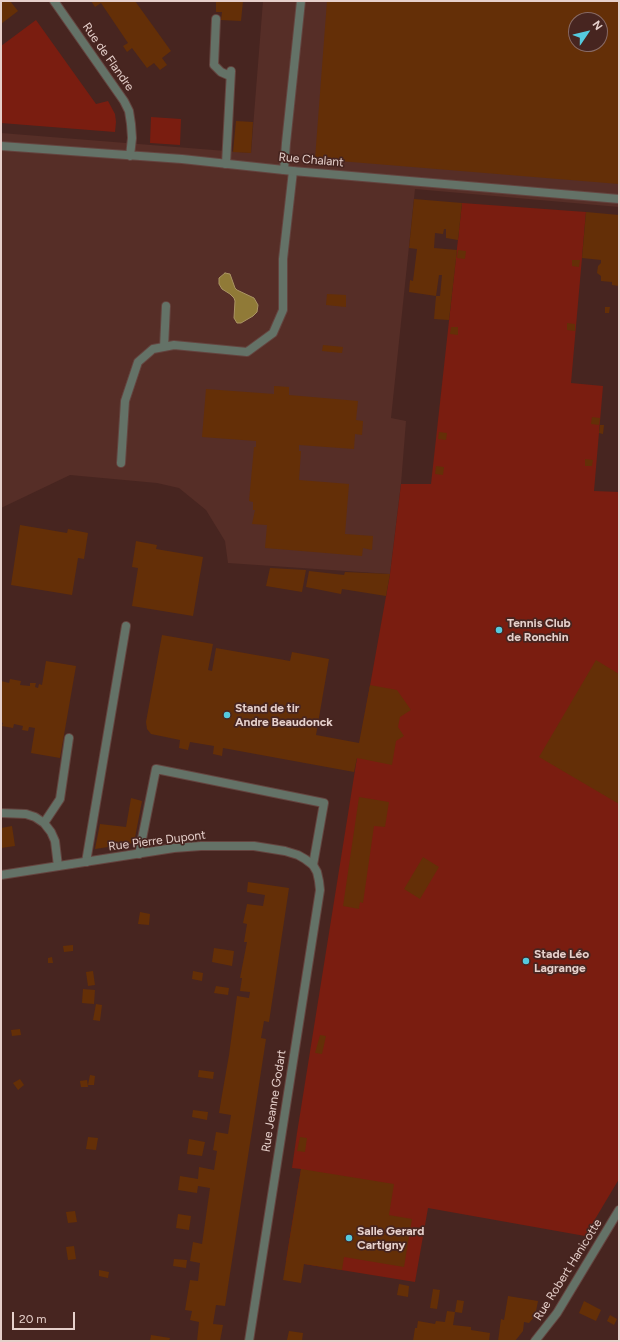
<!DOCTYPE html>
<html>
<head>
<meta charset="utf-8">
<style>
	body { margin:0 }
	#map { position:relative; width:620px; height:1342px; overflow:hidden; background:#472520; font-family:Figtree,sans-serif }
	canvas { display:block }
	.frame { position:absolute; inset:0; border:2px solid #e6d0cb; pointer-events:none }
	.north { position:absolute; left:568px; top:12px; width:40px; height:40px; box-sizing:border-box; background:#472520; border:1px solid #876964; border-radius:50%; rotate:55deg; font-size:11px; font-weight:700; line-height:16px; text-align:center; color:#e6d0cb }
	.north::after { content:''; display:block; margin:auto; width:14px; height:18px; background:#55cade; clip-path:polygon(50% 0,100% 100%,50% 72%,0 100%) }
	.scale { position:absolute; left:12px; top:1312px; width:63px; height:18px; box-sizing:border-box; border:2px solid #e6d0cb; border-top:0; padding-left:5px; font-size:12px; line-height:14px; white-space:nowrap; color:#e6d0cb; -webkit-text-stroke:3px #472520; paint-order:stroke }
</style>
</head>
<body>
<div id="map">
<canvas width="620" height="1342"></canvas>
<div class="frame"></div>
<div class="north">N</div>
<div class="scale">20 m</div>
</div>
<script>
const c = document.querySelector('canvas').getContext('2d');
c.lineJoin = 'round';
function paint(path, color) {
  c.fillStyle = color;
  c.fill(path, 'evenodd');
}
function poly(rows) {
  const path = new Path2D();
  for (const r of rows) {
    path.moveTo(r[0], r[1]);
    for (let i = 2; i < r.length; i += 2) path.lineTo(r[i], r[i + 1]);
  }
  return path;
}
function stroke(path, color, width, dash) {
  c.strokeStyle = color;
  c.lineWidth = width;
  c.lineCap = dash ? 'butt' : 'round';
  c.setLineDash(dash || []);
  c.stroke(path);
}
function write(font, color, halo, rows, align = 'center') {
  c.font = font + ' Figtree,sans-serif';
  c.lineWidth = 3.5;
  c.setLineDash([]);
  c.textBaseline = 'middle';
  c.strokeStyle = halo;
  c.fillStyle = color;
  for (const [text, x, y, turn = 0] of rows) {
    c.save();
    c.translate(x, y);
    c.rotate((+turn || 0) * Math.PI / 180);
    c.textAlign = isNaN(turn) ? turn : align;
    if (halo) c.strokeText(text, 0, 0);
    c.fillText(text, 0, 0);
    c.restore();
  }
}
const built = poly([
	[263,1,619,1,619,207,415,189,391,418,406,421,401,484,390,574,228,563,225,541,206,510,179,488,157,483,70,475,1,508,1,133,251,153],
	[576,20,600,20,600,44,576,44]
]);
const green = poly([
	[36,20,96,104,108,101,115,114,116,122,115,132,1,123,1,46],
	[151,117,181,119,180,145,150,143],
	[462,203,586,212,571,383,603,386,594,491,619,492,619,1179,585,1236,428,1208,415,1282,286,1261,301,1169,292,1168,297,1133,356,764,390,574,401,484,431,484]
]);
const water = poly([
	[225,273,230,274,235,288,237,290,254,298,258,305,257,312,253,316,241,323,237,323,234,318,235,301,234,298,230,294,222,289,219,284,219,278,225,273]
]);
const building = poly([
	[1,1,10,1,18,11,1,24],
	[91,1,135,1,171,51,162,58,167,65,160,70,154,63,147,68,132,48,127,52,123,46,128,43,101,3,95,7],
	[216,1,243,1,241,21,221,20,222,12,216,12],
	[327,1,619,1,619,184,315,159],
	[576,20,600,20,600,44,576,44],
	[236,121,253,122,251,153,233,152],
	[414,199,462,203,458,240,446,238,446,229,444,229,443,234,435,233,434,248,457,250,449,320,434,319,436,296,409,292,410,280,413,281,417,249,409,248],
	[439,275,442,275,440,296,436,296],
	[586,212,619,215,619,286,612,285,612,282,601,281,601,276,597,273,598,266,601,263,601,260,582,258],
	[458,250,466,251,465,259,457,258],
	[572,260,580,260,579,267,572,266],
	[327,294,346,295,346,307,326,305],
	[605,307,610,307,609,313,605,313],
	[567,323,575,324,575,331,567,330],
	[451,327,458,327,458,335,450,334],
	[323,345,343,347,342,353,322,351],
	[274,386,289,387,289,395,358,401,356,420,363,421,362,435,355,434,354,449,299,445,299,451,301,451,299,480,349,484,345,534,373,536,372,550,363,548,362,556,265,548,267,525,252,524,255,510,253,510,253,502,249,501,254,447,256,447,256,441,202,437,206,389,274,394],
	[592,417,600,418,599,425,591,424],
	[600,425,604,425,603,434,599,433],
	[439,432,447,433,446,440,438,439],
	[585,459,593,460,592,466,585,466],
	[436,466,444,467,443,475,435,474],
	[20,525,67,533,68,529,88,533,84,559,78,558,72,595,11,585],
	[136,541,157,545,156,549,203,557,193,616,132,606,138,568,132,567],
	[270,568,306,570,302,592,266,586],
	[309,571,344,575,345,572,390,574,386,596,342,589,341,594,306,587],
	[162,635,213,644,208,670,212,671,216,648,290,661,292,652,329,659,316,735,359,743,370,685,397,690,411,710,400,717,398,727,404,736,396,741,392,765,357,758,354,772,223,748,222,756,213,754,214,746,190,742,188,750,179,748,180,740,151,734,147,729,146,722],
	[596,660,619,674,619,804,539,757],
	[46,661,76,666,60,758,31,753,35,728,29,727,28,731,22,730,23,726,14,724,13,728,2,726,3,723,1,722,1,681,9,683,10,679,21,681,20,685,30,686,30,683,36,683,35,687,38,688,39,684,42,685],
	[359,797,389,802,385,827,374,826,363,903,360,902,359,909,343,906],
	[131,798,142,801,134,843,95,849,100,824,126,827],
	[12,826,15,846,1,848,1,828],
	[423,857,439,867,420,899,404,889],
	[248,882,289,888,269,1022,264,1021,261,1038,266,1039,225,1306,216,1305,213,1324,223,1325,220,1341,197,1341,199,1322,190,1320,192,1311,185,1310,190,1280,198,1281,200,1263,190,1261,193,1242,202,1244,210,1188,198,1186,197,1193,178,1190,180,1176,198,1179,199,1167,214,1170,217,1151,213,1150,216,1132,228,1134,231,1115,219,1113,222,1095,229,1055,237,996,249,998,250,992,240,991,242,978,240,978,247,942,244,942,247,924,243,923,247,904,263,906,265,895,247,892],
	[140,912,150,914,149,925,138,924],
	[73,945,73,951,64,952,63,946],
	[214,948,234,951,232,966,212,962],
	[52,957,53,963,48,963,48,958],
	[93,971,95,985,88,986,86,972],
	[193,971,203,973,202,981,192,979],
	[216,986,229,988,228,995,214,993],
	[83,989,95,990,94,1004,82,1003],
	[96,1004,102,1005,100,1021,93,1020],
	[20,1029,21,1035,12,1036,11,1030],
	[320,1035,326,1036,322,1054,315,1053],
	[199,1070,214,1072,213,1079,198,1077],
	[90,1075,95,1076,94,1085,88,1085],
	[20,1079,24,1085,18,1090,13,1083],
	[87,1080,88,1087,81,1087,80,1081],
	[193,1110,208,1112,207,1120,192,1117],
	[88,1137,98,1138,96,1150,86,1149],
	[300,1137,307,1138,305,1152,297,1151],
	[189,1139,205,1142,202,1156,187,1154],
	[301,1169,394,1184,389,1215,412,1219,404,1267,344,1257,342,1270,304,1264,301,1283,283,1280],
	[75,1211,77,1222,68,1223,66,1212],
	[178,1214,191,1216,189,1230,176,1228],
	[74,1246,76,1259,68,1260,66,1247],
	[174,1259,187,1260,186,1268,173,1266],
	[99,1270,109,1272,108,1278,99,1276],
	[399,1284,409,1286,408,1297,397,1295],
	[433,1289,440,1290,437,1309,430,1308],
	[508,1296,538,1301,535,1316,529,1323,524,1322,523,1331,515,1341,498,1341,501,1319,504,1320],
	[457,1300,464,1301,462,1313,455,1312],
	[584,1301,601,1310,596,1321,579,1313],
	[447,1311,455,1312,453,1325,471,1327,471,1330,490,1333,489,1341,413,1341,415,1328,417,1328,418,1321,435,1324,436,1321,445,1322],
	[610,1315,617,1319,614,1325,607,1321],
	[289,1331,303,1333,302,1341,287,1340],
	[151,1335,170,1338,169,1341,150,1341]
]);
const service = poly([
	[216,19,214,65,221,72,230,76],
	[226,164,231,71],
	[284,170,286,143,301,1],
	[164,347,166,306],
	[121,463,125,401,138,362,153,349,174,345,247,352,273,333,283,310,283,259,293,171],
	[1,813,26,814,35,817,44,823,51,832,55,841,58,866],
	[44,823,60,799,69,738],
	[139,854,156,769,324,803,313,865],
	[86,862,126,626]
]);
const minor = poly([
	[54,1,124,101,129,111,131,124,132,138,130,156],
	[1,146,182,159,293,171,619,199],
	[1,875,174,848,201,846,254,846,285,851,298,855,305,859,313,865,317,872,319,881,320,890,249,1341],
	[535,1341,557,1313,619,1210]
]);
const markers = [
	[499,630,4,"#55cade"],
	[227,715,4,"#55cade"],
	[526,961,4,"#55cade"],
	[349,1238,4,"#55cade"]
];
const streetNames = [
	["Rue de Flandre",108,57,55],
	["Rue Chalant",311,160,5],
	["Rue Pierre Dupont",157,841,-7],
	["Rue Jeanne Godart",274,1101,-81],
	["Rue Robert Hanicotte",568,1270,-58]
];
const poiNames = [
	["Tennis Club",507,623],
	["de Ronchin",507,637],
	["Stand de tir",235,708],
	["Andre Beaudonck",235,722],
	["Stade Léo",534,954],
	["Lagrange",534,968],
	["Salle Gerard",357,1231],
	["Cartigny",357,1245]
];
paint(built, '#562e27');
paint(green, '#7a1d10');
paint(water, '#907a37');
stroke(water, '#aa9463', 1);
paint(building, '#642f07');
stroke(service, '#64443f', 10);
stroke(minor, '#64443f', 10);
stroke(service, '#647267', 8);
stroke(minor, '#647267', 8);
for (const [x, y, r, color] of markers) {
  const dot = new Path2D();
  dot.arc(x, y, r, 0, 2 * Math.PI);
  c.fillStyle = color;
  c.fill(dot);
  stroke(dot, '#472520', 1.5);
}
write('12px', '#e6d0cb', '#472520', streetNames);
write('bold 12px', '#e6d0cb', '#472520', poiNames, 'left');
</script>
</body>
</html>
